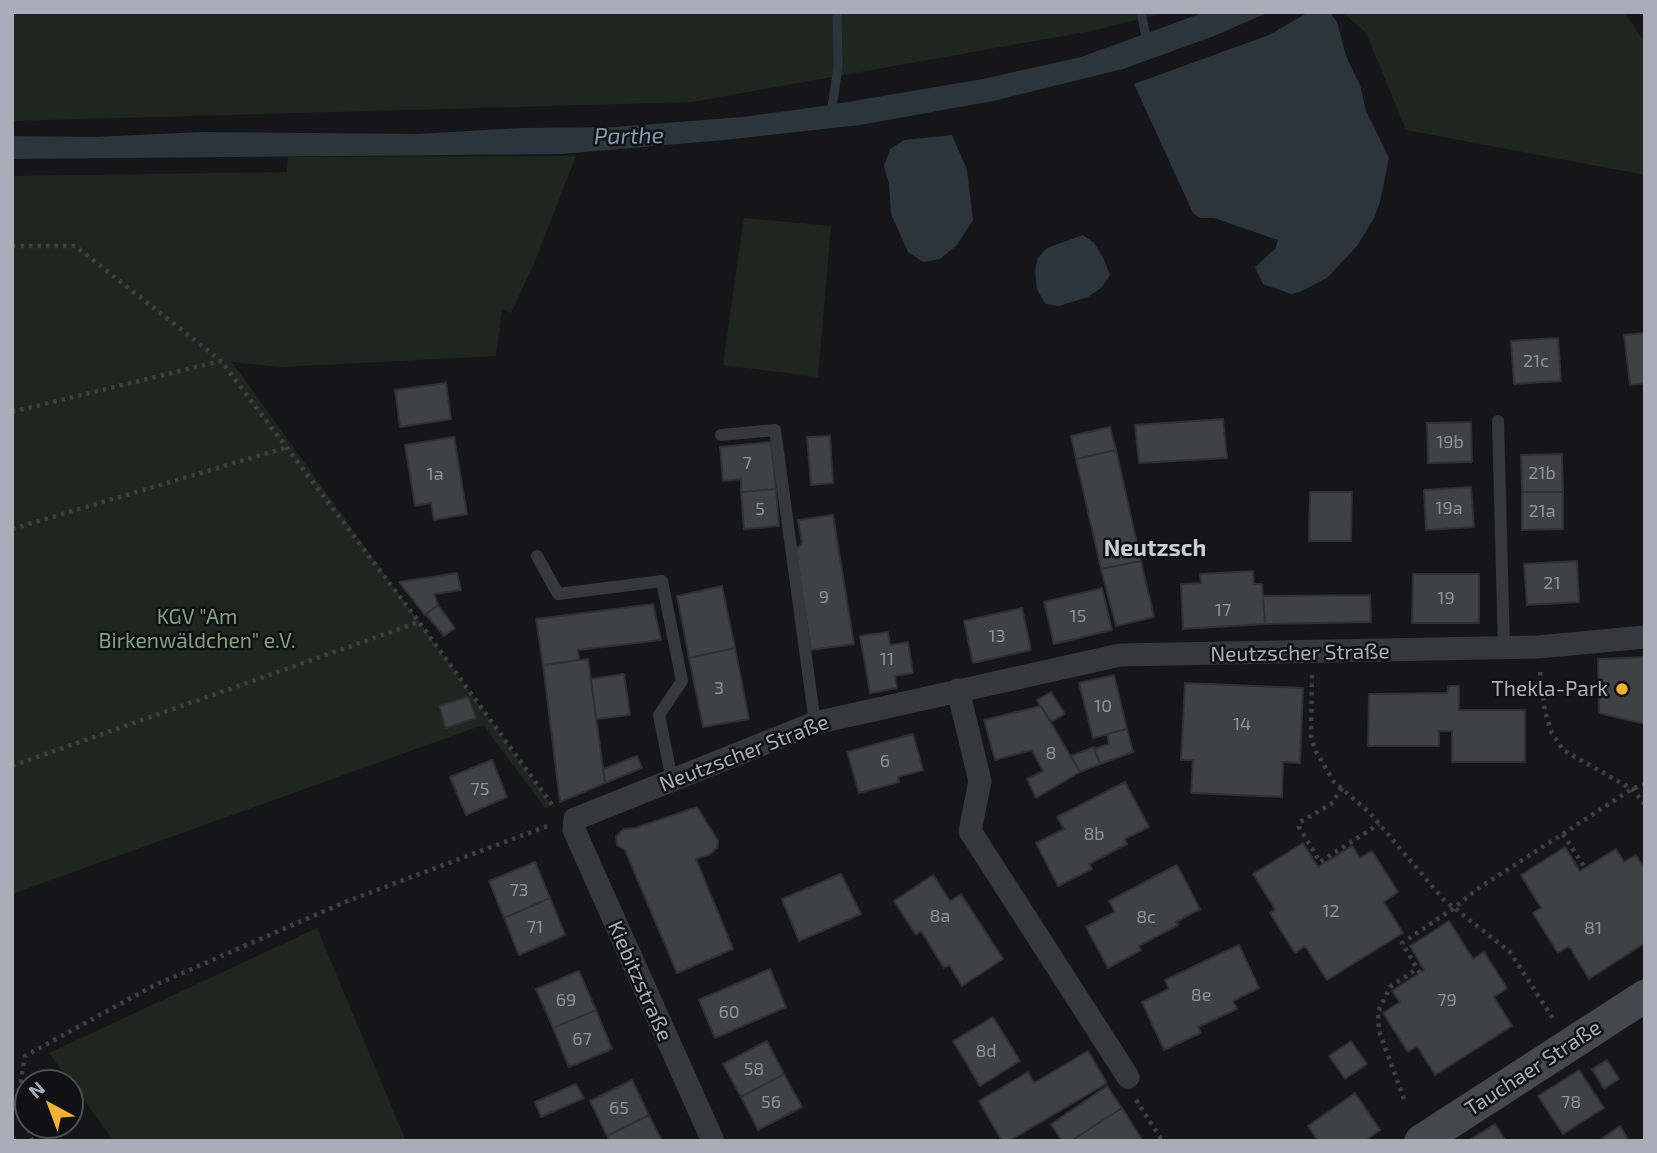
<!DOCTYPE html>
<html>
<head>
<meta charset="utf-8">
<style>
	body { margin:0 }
	#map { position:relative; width:1657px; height:1153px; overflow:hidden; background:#161618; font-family:"Exo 2",sans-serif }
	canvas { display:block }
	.frame { position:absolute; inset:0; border:14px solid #a8adb8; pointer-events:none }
	.north { position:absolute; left:14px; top:1069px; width:70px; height:70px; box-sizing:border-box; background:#111113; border:2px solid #4d4f55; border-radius:50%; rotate:319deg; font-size:19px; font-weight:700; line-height:28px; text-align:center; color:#a8adb8 }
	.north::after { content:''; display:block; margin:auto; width:24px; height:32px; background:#f2b134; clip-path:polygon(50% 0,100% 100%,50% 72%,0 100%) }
</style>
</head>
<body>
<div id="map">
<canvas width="1657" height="1153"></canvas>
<div class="frame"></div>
<div class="north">N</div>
</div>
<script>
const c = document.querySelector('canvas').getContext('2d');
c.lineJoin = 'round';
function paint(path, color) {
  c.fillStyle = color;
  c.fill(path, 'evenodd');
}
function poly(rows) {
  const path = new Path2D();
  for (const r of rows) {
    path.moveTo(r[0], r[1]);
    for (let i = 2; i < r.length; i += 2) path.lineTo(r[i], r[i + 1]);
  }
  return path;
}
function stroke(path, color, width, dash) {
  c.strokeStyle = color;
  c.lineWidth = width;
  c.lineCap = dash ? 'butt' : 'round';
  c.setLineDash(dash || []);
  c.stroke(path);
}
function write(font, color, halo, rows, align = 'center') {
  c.font = font + ' "Exo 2",sans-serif';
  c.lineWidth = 5;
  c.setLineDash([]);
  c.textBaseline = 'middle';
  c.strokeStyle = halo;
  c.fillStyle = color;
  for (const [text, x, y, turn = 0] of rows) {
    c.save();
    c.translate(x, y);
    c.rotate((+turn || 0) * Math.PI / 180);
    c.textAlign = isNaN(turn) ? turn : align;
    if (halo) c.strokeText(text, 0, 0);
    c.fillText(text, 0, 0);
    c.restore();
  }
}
const green = poly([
	[12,12,1167,12,1091,31,692,102,12,121],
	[1342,12,1624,12,1645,42,1645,175,1406,130,1366,33],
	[576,156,533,266,511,313,502,309,496,356,282,367,232,362,551,805,546,809,483,725,12,894,12,176,287,172,288,157],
	[744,218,831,226,818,377,723,365],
	[317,928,406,1141,114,1141,49,1053]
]);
const water = poly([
	[1205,12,1269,12,1214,36,1123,69,993,101,860,125,724,140,561,154,12,159,12,136,94,137,201,132,417,134,520,128,615,127,742,117,824,106,983,79,1081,57],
	[1309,12,1330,12,1337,22,1346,56,1360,85,1366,111,1389,158,1380,202,1374,218,1357,246,1327,278,1300,292,1291,294,1263,284,1255,267,1275,249,1278,240,1214,218,1200,218,1193,213,1134,84,1269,35],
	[952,135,967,170,973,220,957,245,940,259,923,262,908,252,891,214,889,184,884,166,890,149,904,140],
	[1083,235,1094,243,1103,257,1110,275,1102,287,1088,297,1059,306,1046,304,1037,290,1035,271,1038,258,1047,248]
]);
const stream = poly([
	[1141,12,1147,42],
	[831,114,838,67,837,12]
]);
const building = poly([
	[1645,333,1645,383,1630,385,1624,335,1645,333],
	[1558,338,1561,381,1514,384,1511,341,1558,338],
	[446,383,451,419,400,427,395,390,446,383],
	[1223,419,1227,458,1139,463,1135,425,1223,419],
	[1471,422,1472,462,1428,463,1427,423,1471,422],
	[1110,427,1116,450,1076,459,1071,436,1110,427],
	[830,436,833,483,811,485,807,437,830,436],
	[454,437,467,514,434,520,431,503,415,506,405,445,454,437],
	[771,442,776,489,741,492,741,479,723,481,720,447,771,442],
	[1116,450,1141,561,1101,569,1076,459,1116,450],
	[1562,454,1563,492,1522,492,1521,455,1562,454],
	[1471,487,1474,527,1426,530,1424,490,1471,487],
	[776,489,779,526,744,529,741,492,776,489],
	[1310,492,1352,492,1351,541,1309,541,1310,492],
	[1522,492,1563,492,1563,529,1522,530,1522,492],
	[833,515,854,644,811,650,795,550,802,543,798,520,833,515],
	[1141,561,1154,617,1116,626,1101,569,1141,561],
	[1577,561,1579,602,1527,605,1524,564,1577,561],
	[1253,571,1254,584,1262,584,1265,624,1183,629,1181,584,1201,583,1200,574,1253,571],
	[457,573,461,590,434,594,438,605,425,615,399,582,457,573],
	[1413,574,1479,574,1479,623,1412,623,1413,574],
	[722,586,735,648,689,658,677,596,722,586],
	[1102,588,1112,630,1054,644,1044,602,1102,588],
	[1370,595,1371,622,1265,624,1263,596,1370,595],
	[653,604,661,640,578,650,579,660,543,665,536,619,653,604],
	[438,605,455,628,444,636,426,614,438,605],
	[1022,608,1031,650,973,663,964,621,1022,608],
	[888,632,890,645,908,642,913,673,895,676,897,688,870,693,860,636,888,632],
	[735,648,749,719,703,727,689,658,735,648],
	[1645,657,1645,724,1599,713,1598,659,1645,657],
	[588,659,605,783,560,802,543,665,588,659],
	[624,674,630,715,596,719,591,679,624,674],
	[1114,675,1127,729,1093,738,1079,683,1114,675],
	[1185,683,1303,688,1300,763,1283,762,1282,797,1191,793,1193,760,1181,760,1185,683],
	[1448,686,1459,686,1459,710,1525,710,1525,762,1452,762,1452,731,1439,731,1439,746,1368,746,1369,694,1447,693,1448,686],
	[1051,692,1065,714,1051,722,1037,700,1051,692],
	[468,697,476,718,446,728,439,706,468,697],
	[1041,706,1080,772,1036,798,1027,779,1043,771,1032,750,995,760,984,720,1041,706],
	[1127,729,1133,752,1100,764,1094,749,1109,744,1107,734,1127,729],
	[913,734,923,770,898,777,899,782,859,793,847,752,913,734],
	[1094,747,1100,764,1080,772,1071,756,1094,747],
	[637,756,642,768,605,783,603,769,637,756],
	[492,760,507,797,466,815,450,777,492,760],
	[1125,782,1149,827,1125,839,1127,844,1089,864,1092,869,1058,886,1036,843,1064,829,1057,817,1125,782],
	[697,807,718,841,717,848,709,855,696,859,733,949,677,973,625,850,617,845,616,836,624,829,635,828,697,807],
	[1303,843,1318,867,1352,846,1360,858,1372,851,1398,892,1384,902,1403,933,1327,980,1305,946,1295,953,1270,913,1275,909,1253,874,1303,843],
	[1565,847,1580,871,1616,849,1624,862,1636,855,1645,869,1645,943,1589,979,1569,946,1558,953,1533,913,1541,908,1521,875,1565,847],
	[535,862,550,898,504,918,489,881,535,862],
	[1177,865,1200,909,1176,922,1178,925,1139,946,1141,950,1108,968,1086,927,1115,912,1109,901,1177,865],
	[841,874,861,914,799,941,782,899,841,874],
	[933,875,950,901,961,894,1003,959,962,986,949,965,944,968,921,931,916,935,894,901,933,875],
	[550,898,565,935,519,955,504,918,550,898],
	[1449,921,1473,959,1484,952,1507,988,1494,997,1512,1026,1435,1075,1417,1046,1408,1052,1383,1013,1400,1002,1392,991,1424,970,1410,946,1449,921],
	[1239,945,1259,988,1233,1001,1237,1009,1198,1027,1201,1033,1164,1050,1142,1002,1169,989,1165,980,1239,945],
	[770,969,786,1007,715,1038,699,1000,770,969],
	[579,971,596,1010,553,1028,536,989,579,971],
	[596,1010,612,1049,569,1067,553,1028,596,1010],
	[993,1017,1020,1061,980,1086,953,1041,993,1017],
	[767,1041,784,1074,741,1097,723,1064,767,1041],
	[1351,1041,1367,1064,1345,1079,1329,1056,1351,1041],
	[1088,1051,1107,1083,1009,1141,1002,1141,979,1101,1028,1072,1034,1083,1088,1051],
	[1607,1060,1619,1079,1604,1089,1592,1069,1607,1060],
	[1579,1070,1604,1108,1563,1134,1538,1096,1579,1070],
	[784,1074,802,1107,758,1130,741,1097,784,1074],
	[632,1080,649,1115,607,1136,590,1101,632,1080],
	[576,1084,584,1098,541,1117,535,1102,576,1084],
	[1107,1086,1122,1108,1071,1141,1062,1141,1051,1124,1107,1086],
	[1355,1093,1380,1130,1365,1141,1318,1141,1308,1126,1355,1093],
	[1122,1108,1143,1141,1071,1141,1122,1108],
	[649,1115,662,1141,609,1141,607,1136,649,1115],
	[1495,1124,1506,1141,1468,1141,1495,1124],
	[1620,1126,1629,1141,1598,1141,1620,1126]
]);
const path = poly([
	[12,246,75,246,220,360],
	[12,412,221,361,419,622,553,806],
	[12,529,288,447],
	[1540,672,1545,712,1552,733,1563,750,1632,789,1645,805],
	[1312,675,1311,736,1315,750,1334,782,1369,812,1444,900,1510,952,1554,1020],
	[12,766,419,622],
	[1342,788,1331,804,1300,822,1299,827,1320,862,1379,824],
	[1563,834,1585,868],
	[1420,973,1402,943,1454,908,1476,890,1632,789,1645,784],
	[1404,1099,1379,1031,1378,1012,1390,987,1417,969],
	[1136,1100,1160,1137,1160,1141],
	[32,1141,23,1109,21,1080,25,1056,153,986,345,902,550,825]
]);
const lane = poly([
	[1498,421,1504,648],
	[721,435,775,430,815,723],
	[537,556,558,594,662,581,682,681,659,715,672,780]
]);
const street = poly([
	[958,690,980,781,970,831,1128,1077],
	[713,1141,574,830,575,819,815,723,1120,655,1538,647,1645,637]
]);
const secondary = poly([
	[1421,1141,1645,996]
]);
const markers = [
	[1622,689,7,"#f2b134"]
];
const numberNames = [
	["21c",1536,361],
	["19b",1450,442],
	["7",747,463],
	["21b",1542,473],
	["1a",435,474],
	["19a",1449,508],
	["5",760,509],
	["21a",1542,511],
	["21",1552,583],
	["9",824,597],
	["19",1446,598],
	["17",1223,610],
	["15",1078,616],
	["13",997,636],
	["11",887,659],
	["3",719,688],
	["10",1103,706],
	["14",1242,724],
	["8",1051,753],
	["6",885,761],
	["75",480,789],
	["8b",1094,834],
	["73",519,890],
	["12",1331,911],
	["8a",940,916],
	["8c",1146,917],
	["71",535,927],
	["81",1593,928],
	["8e",1201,995],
	["69",566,1000],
	["79",1447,1000],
	["60",729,1012],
	["67",582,1039],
	["8d",986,1051],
	["58",754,1069],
	["56",771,1102],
	["78",1571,1102],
	["65",619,1108]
];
const parkNames = [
	["KGV \"Am",197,617],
	["Birkenwäldchen\" e.V.",197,641]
];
const streetNames = [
	["Neutzscher Straße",1300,653,-1],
	["Neutzscher Straße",744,753,-21],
	["Kiebitzstraße",640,981,66],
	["Tauchaer Straße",1533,1068,-33]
];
const poiNames = [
	["Thekla-Park",1608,689]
];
const waterNames = [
	["Parthe",629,136,-1]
];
const neighbourhoodNames = [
	["Neutzsch",1155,548]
];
paint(green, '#1e261f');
paint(water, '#2c353c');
stroke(stream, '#2c353c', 9);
paint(building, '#404145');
stroke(building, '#303034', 2);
stroke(path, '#3d3f44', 4.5, [3.5, 5]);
stroke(lane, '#37383d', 12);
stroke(street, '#37383d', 23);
stroke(secondary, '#45474d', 33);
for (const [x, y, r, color] of markers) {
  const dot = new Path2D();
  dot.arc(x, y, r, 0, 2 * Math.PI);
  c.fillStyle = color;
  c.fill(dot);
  stroke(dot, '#111113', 2.5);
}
write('18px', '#8e929b', null, numberNames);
write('21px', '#7fa381', '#111113', parkNames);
write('21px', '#a8adb8', '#111113', streetNames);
write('21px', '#a8adb8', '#111113', poiNames, 'right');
write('italic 23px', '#7f9bb3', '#111113', waterNames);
write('bold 23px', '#c9ccd4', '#111113', neighbourhoodNames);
</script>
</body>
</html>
